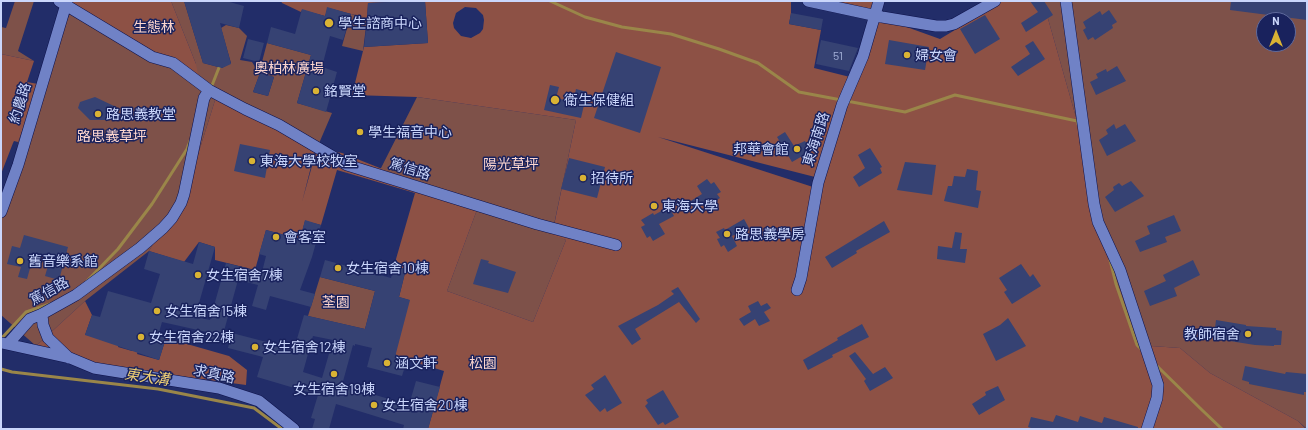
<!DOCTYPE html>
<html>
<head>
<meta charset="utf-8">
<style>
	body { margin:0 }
	#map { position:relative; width:1308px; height:430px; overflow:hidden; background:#222d69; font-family:Barlow,sans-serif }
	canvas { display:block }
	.frame { position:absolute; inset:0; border:2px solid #cad6fb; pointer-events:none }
	.north { position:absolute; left:1256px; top:12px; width:40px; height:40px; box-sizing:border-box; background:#19225d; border:1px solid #606a9c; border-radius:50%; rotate:0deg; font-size:11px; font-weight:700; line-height:16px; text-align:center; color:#cad6fb }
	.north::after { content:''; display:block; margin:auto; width:14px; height:18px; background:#d9b334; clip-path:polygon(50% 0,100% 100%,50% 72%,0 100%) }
</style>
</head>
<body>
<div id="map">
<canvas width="1308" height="430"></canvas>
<div class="frame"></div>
<div class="north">N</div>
</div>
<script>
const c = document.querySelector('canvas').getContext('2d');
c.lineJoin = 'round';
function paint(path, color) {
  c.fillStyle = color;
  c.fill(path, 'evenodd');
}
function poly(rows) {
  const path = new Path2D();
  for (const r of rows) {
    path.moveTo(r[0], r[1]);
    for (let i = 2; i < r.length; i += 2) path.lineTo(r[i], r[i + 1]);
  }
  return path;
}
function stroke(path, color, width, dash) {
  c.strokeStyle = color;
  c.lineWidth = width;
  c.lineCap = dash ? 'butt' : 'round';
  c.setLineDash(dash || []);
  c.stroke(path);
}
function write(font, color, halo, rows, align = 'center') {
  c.font = font + ' Barlow,"Noto Sans TC",sans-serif';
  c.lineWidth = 3;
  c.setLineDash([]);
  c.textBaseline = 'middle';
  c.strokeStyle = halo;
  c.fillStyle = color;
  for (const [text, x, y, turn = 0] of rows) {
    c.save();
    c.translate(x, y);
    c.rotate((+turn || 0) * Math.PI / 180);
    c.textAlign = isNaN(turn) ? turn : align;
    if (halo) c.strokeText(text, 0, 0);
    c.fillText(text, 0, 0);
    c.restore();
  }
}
const green = poly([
	[15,1,34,1,18,51,34,61,1,54,1,27,6,28],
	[171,1,184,1,203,63,222,68,231,63,221,28,226,25,239,28,247,36,240,60,252,62,259,73,267,43,311,55,297,103,332,113,317,148,217,94,196,161,175,206,149,251,85,301,36,346,1,315,1,205,17,160,18,142,26,121,38,84,72,9,196,64],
	[260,73,274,77,268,96,253,92],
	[1043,1,1307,1,1307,429,1298,421,1210,373,1180,348,1137,345,1116,284,1077,121],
	[1264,20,1288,20,1288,44,1264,44],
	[351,14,367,18,363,51,342,46],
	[417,97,576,120,552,234,566,240,533,322,447,291,478,207,380,170],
	[320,277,375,291,365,329,308,316]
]);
const forest = poly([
	[62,1,171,1,196,64,200,84],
	[281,1,409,1,368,3,367,18,328,8,325,16,302,10,301,12,282,3],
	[425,1,791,1,791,13,789,24,821,30,814,68,854,78,875,16,808,1,879,1,876,16,940,39,988,10,999,1,1043,1,1077,121,1116,284,1137,345,1180,348,1210,373,1298,421,1306,429,428,429,444,371,407,360,395,354,409,300,399,297,406,269,394,266,415,193,337,170,321,225,305,221,300,239,266,230,255,270,215,260,215,247,199,242,184,262,149,251,175,206,196,161,217,94,317,143,302,202,317,148,342,153,478,207,447,291,533,322,566,240,552,235,576,120,417,97,352,95,364,47,428,43],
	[465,7,476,8,483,15,484,20,483,29,480,33,471,38,461,36,454,28,453,23,456,13],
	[658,137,815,177,813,187],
	[1,54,34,61,27,82,38,84,26,121,18,142,14,141,13,143,1,174],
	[85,301,92,315,85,335,121,336,118,347,132,351,136,342,140,344,137,354,159,360,166,338,229,356,247,370,246,385,142,371,88,362,36,346]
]);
const stream = poly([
	[550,1,585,17,622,27,671,34,719,49,758,63,799,92,905,112,955,95,1077,121,1078,124],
	[211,88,220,65],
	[1110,260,1116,284,1137,345,1143,351],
	[87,281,118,249,152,204,187,149,190,141],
	[1,339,26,312,50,304],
	[1155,364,1202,410,1222,429],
	[1,369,12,372,158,389,254,408,282,429]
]);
const building = poly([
	[184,1,226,1,244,6,239,28,220,23,231,64,222,68,203,63],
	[409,1,425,1,428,43,364,47,367,20,368,3],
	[1030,1,1044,1,1053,15,1026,32,1021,23,1038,12],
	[1231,1,1307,1,1307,20,1230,10],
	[327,7,351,14,343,40,330,36,322,67,337,72,326,112,297,103,311,55,267,43,271,27,295,34,302,9,325,16],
	[1109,10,1117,22,1112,25,1113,28,1095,40,1093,37,1088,40,1083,30,1086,28,1083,22,1100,11,1102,15],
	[791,13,823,19,821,30,789,24],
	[985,15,1000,39,975,54,960,29],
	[248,39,264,43,259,62,243,58],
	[821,40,858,48,849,71,816,64],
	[889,40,929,47,925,70,885,64],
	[1033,41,1045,59,1018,76,1011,67,1030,54,1025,46],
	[616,52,661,67,640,133,594,118],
	[1117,66,1126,81,1096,95,1090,82,1098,78,1096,74,1106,69,1107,72],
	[260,73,274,77,268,96,253,92],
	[550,85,559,87,556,98,573,102,576,89,587,92,581,118,544,110],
	[95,97,114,106,111,120,90,120,78,108,80,102],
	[1114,124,1116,129,1125,124,1136,141,1107,156,1099,140,1108,134,1106,130],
	[785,132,794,146,805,141,811,151,792,162,777,137],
	[240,144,270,150,265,178,234,171],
	[870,148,882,167,880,168,882,173,859,187,853,177,865,168,858,155],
	[569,158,605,167,597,198,561,189],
	[905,162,936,165,932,195,897,190],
	[967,169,978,171,976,190,981,191,978,208,944,201,948,186,952,186,954,176,965,177],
	[707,179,711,184,714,182,721,192,717,194,720,198,709,205,707,202,695,210,689,202,702,194,697,186],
	[1131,181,1144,196,1115,212,1105,197,1114,190,1113,187,1119,183,1122,186],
	[669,207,674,216,659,224,665,234,653,241,650,236,647,238,641,227,645,225,641,220,653,213,654,215],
	[1174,215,1181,231,1165,237,1167,242,1140,252,1135,241,1150,234,1147,226],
	[744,219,749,228,732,236,737,246,728,252,724,245,721,247,717,239,720,238,716,232,724,228,725,230],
	[305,220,321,225,312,257,300,290,315,294,311,307,270,296,266,310,252,306,258,285,238,280,224,331,294,349,304,315,365,329,375,291,320,277,325,260,391,278,394,266,406,269,399,297,410,300,395,357,407,360,402,376,367,367,372,348,355,344,355,346,353,345,342,385,409,405,416,381,440,387,428,429,403,429,404,425,336,404,329,429,312,429,315,419,311,418,318,395,257,377,263,357,228,348,229,344,205,337,207,332,162,322,158,336,166,338,159,360,85,335,92,315,100,317,108,291,151,303,160,274,144,269,149,251,193,264,199,242,215,247,195,317,210,320,226,263,262,272,266,256,259,254,266,230,300,239],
	[313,336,333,340,322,378,303,372],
	[884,221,890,232,856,251,857,253,832,268,825,257],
	[955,232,962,233,960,249,967,249,965,263,937,259,938,246,952,248],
	[24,235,68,247,59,280,45,276,50,259,34,254,27,279,18,277,21,267,7,264,12,246,20,248],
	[481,259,489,261,488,263,516,272,508,293,473,284],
	[1193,260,1200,275,1174,288,1177,296,1150,306,1144,291,1166,281,1163,275],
	[1021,264,1030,277,1033,274,1041,286,1012,304,1004,292,1007,290,999,278],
	[678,287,700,319,696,323,679,302,635,329,641,339,632,345,618,326,658,305,674,294,671,291],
	[758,301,761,306,767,303,771,308,764,312,770,321,759,326,755,319,744,326,739,319,751,312,748,306],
	[1008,318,1026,346,996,361,983,334,1000,325],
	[1216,320,1246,325,1246,326,1276,328,1276,330,1282,331,1281,345,1274,345,1274,346,1255,345,1217,339,1217,337,1214,336],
	[862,324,869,337,832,355,833,357,808,370,803,360,838,340,837,338],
	[855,352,873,374,885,367,893,378,870,391,864,381,866,379,849,356],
	[1245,366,1285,374,1286,372,1307,374,1307,392,1304,392,1304,395,1249,384,1249,382,1242,380],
	[605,375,622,403,607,412,605,408,600,412,585,395,594,389,591,385],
	[998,386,1005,400,979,415,972,404,986,395,985,392],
	[663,390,679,417,665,425,663,422,658,425,645,406,648,403,646,400],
	[1056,415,1078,422,1080,416,1102,423,1104,417,1138,427,1138,429,1034,429,1028,427,1031,417,1053,422]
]);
const minor = poly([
	[59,1,152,57,173,63,209,90,245,109,279,125,347,165,537,224,616,245],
	[808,1,882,17,936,26,946,26,954,24,995,1],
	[1066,1,1094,204,1098,222,1120,270,1158,385,1157,398,1147,429],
	[1,212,18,165,67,1],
	[797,290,801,278,818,183,842,105,863,56,879,1],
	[42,314,43,325,48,338,69,358],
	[2,343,70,358,94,368,219,388,259,401,294,429],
	[8,344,30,319,42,314,76,295,140,248,163,228,172,218,181,203,184,194,204,98,209,90]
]);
const markers = [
	[329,23,5,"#d9b334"],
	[907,55,4,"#d9b334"],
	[316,91,4,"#d9b334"],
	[555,100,5,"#d9b334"],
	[98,114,4,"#d9b334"],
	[360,132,4,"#d9b334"],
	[797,149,4,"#d9b334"],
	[252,161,4,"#d9b334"],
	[583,178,4,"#d9b334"],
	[654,206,4,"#d9b334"],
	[727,234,4,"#d9b334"],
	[276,237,4,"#d9b334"],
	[20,261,4,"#d9b334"],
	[338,268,4,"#d9b334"],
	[198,275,4,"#d9b334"],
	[157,311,4,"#d9b334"],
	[1248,334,4,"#d9b334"],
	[141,337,4,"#d9b334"],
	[255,347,4,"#d9b334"],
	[387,363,4,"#d9b334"],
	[334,374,4,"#d9b334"],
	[374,405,4,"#d9b334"]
];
const numberNames = [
	["51",838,56]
];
const poiNames = [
	["學生諮商中心",338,23],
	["婦女會",915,55],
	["銘賢堂",324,91],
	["衛生保健組",564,100],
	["路思義教堂",106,114],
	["學生福音中心",368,132],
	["邦華會館",789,149,"right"],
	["東海大學校牧室",260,161],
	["招待所",591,178],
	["東海大學",662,206],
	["路思義學房",735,234],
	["會客室",284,237],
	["舊音樂系館",28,261],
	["女生宿舍10棟",346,268],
	["女生宿舍7棟",206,275],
	["女生宿舍15棟",165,311],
	["教師宿舍",1240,334,"right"],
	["女生宿舍22棟",149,337],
	["女生宿舍12棟",263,347],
	["涵文軒",395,363],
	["女生宿舍19棟",334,389,"center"],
	["女生宿舍20棟",382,405]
];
const parkNames = [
	["生態林",154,27],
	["奧柏林廣場",289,68],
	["路思義草坪",112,136],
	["陽光草坪",511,164],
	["荃園",336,302],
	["松園",483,363]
];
const streetNames = [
	["約農路",20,103,-73],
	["東海南路",816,139,-72],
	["篤信路",410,169,17],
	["篤信路",49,291,-29],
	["求真路",214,374,12]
];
const waterNames = [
	["東大溝",147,377,8]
];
paint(green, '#7e5149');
paint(forest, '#8d5145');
stroke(stream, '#9a8649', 3);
paint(building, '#364273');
stroke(minor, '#0d124c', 12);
stroke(minor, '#7082c6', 11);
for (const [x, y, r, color] of markers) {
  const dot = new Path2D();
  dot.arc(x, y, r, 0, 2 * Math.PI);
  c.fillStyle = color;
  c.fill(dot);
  stroke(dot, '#19225d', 1.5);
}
write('12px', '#a5b1d9', null, numberNames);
write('14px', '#cad6fb', '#19225d', poiNames, 'left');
write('14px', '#fdd6ce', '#19225d', parkNames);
write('14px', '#cad6fb', '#19225d', streetNames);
write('italic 15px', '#ebcd74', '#19225d', waterNames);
</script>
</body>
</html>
